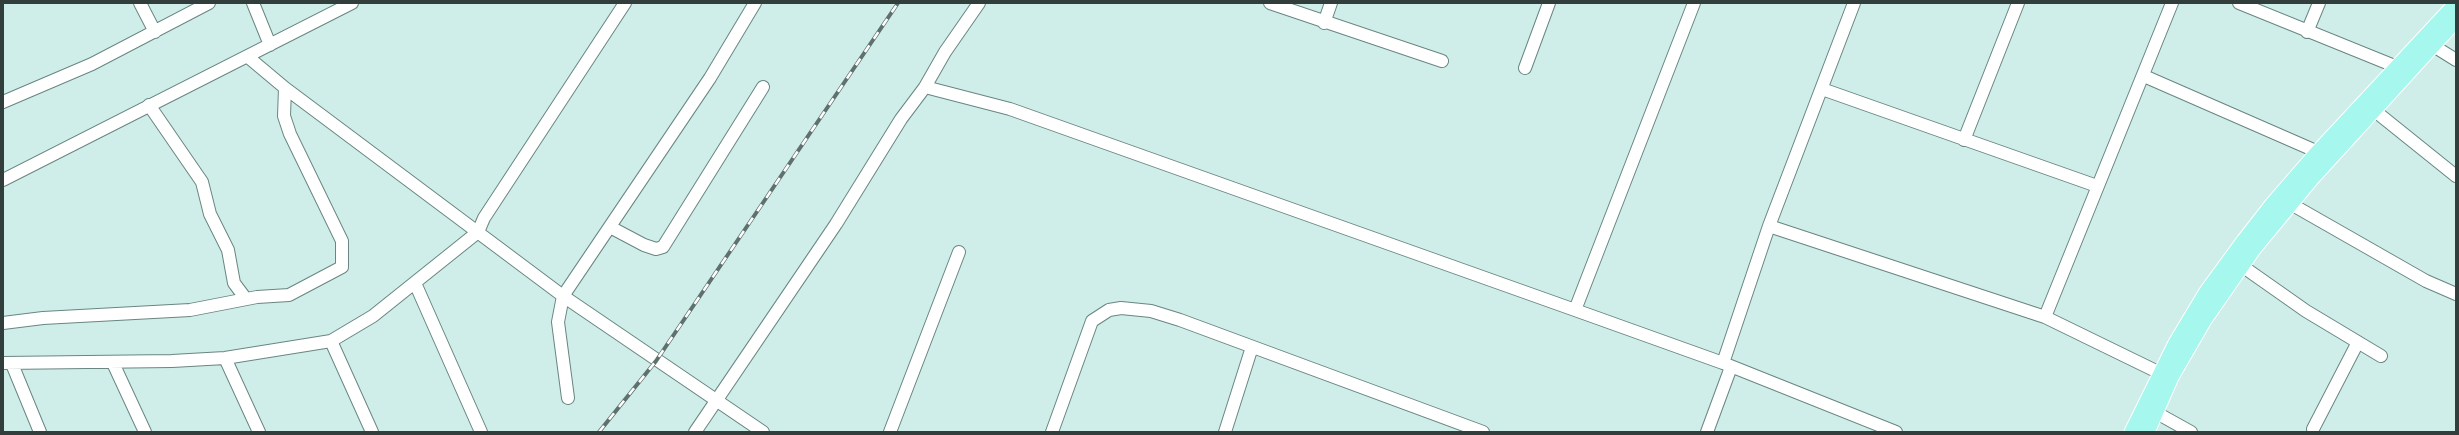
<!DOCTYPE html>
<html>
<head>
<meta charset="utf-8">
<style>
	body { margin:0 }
	#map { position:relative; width:2459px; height:435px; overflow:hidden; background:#cfeee9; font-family:"DM Sans",sans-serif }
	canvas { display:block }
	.frame { position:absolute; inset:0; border:4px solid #313e3c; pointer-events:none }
</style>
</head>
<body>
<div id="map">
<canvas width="2459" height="435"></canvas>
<div class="frame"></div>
</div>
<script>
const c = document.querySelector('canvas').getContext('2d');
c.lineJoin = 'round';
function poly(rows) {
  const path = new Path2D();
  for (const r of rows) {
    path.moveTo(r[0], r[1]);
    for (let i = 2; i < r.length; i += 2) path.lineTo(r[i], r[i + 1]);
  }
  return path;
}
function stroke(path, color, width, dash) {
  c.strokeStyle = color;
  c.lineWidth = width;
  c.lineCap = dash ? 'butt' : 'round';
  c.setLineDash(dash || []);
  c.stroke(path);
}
const minor = poly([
	[140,3,155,32],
	[253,3,270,45],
	[1270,3,1442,61],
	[2239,3,2397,67],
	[1324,23,1331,3],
	[2307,32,2319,3],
	[2432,45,2456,60],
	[248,57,285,88,563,296,763,432],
	[1525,68,1549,3],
	[2144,76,2318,152],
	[925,87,945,52,979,3],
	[1822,89,2097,186],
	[3,102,92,64,209,3],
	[149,105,202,182,210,214,228,250,234,283,246,299],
	[2375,111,2456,176],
	[1964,140,2018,3],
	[3,180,352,3],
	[2291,204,2426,281,2456,294],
	[1769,226,2045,317,2160,373],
	[610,227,644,245,656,249,663,247,763,87],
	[2242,266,2306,311,2381,356],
	[415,283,481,432],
	[1575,310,1694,3],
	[2045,317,2172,3],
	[3,323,43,318,190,310,257,297,289,295,342,267,342,241,290,134,284,116,285,88],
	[331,341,372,432],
	[225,358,259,432],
	[3,363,172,361,225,358,331,341,373,316,478,232,484,218,625,3],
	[113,363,145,432],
	[1723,363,1769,226,1854,3],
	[12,364,40,432],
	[568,398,558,322,563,296,710,78,755,3],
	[2155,412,2191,432],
	[2313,429,2358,342],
	[695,432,836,224,901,119,925,87,1010,109,1575,310,1723,363,1896,432],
	[890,432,959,252],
	[1052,432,1092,321,1109,310,1121,308,1151,311,1180,320,1483,432],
	[1225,432,1252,347],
	[1707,432,1731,367]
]);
const major = poly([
	[2132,432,2176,343,2206,293,2244,241,2272,205,2318,152,2456,4],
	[2147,432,2171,377,2204,320,2254,248,2311,179,2456,20]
]);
const rail = poly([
	[599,432,656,361,898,3]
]);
stroke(minor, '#698681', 14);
stroke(major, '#fff', 17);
stroke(minor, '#fff', 12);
stroke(major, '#a6f7ed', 15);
stroke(rail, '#5f716e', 4);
stroke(rail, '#fff', 2.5, [8]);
</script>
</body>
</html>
